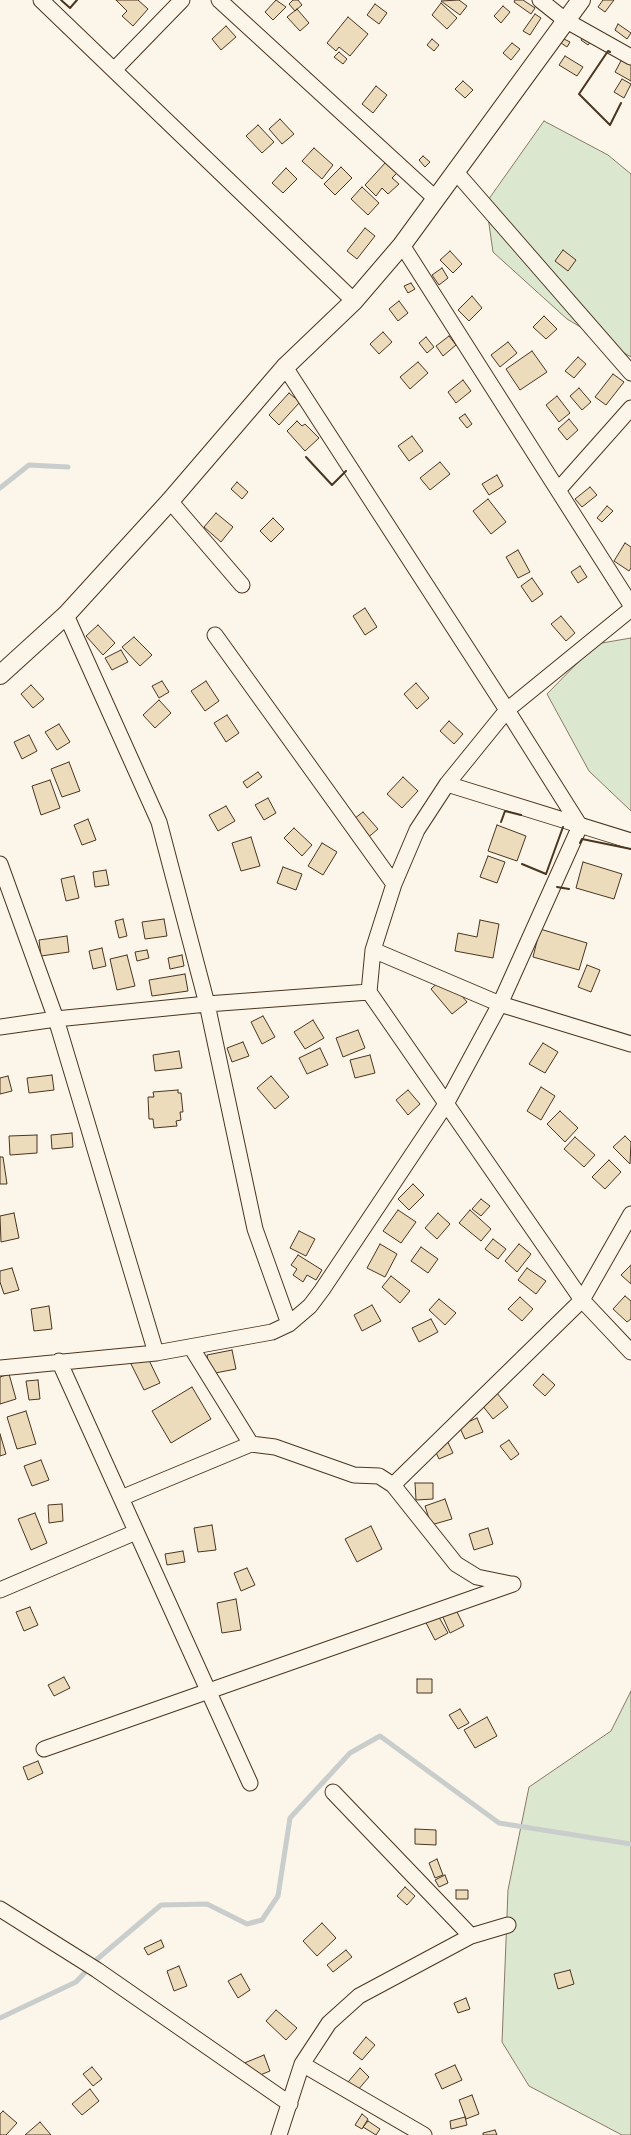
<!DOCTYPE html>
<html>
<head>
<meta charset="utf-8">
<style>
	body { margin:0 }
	canvas { display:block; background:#fbf6e9 }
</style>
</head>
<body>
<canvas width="631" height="2135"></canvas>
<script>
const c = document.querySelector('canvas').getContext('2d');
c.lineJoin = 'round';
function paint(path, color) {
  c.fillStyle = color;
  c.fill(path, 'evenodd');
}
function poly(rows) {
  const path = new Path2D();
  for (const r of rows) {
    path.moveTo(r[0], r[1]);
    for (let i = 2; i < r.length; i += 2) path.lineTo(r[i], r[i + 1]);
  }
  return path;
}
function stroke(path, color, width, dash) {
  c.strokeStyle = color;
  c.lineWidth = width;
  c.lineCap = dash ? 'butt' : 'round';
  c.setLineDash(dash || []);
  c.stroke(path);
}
const green = poly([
	[544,121,608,155,631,174,631,357,567,319,493,252,486,203,544,121],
	[631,638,631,811,589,771,547,694,596,644,631,638],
	[631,1691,631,2135,622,2135,529,2086,502,2042,508,1890,529,1787,611,1731,631,1691]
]);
const stream = poly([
	[0,488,29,465,68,467],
	[95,1961,161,1905,207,1904,247,1924,262,1920,278,1896,290,1818,350,1753,380,1736,499,1823,631,1844],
	[0,2018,76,1982,89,1968]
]);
const building = poly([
	[116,0,138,0,148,9,133,26,122,16,127,11,116,0],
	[276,0,286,7,273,20,265,12,276,0],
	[293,0,298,0,302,5,295,11,289,4,293,0],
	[459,0,467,6,460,15,441,1,459,0],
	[515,0,523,0,535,8,531,14,514,2,515,0],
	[603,0,614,0,605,12,598,7,603,0],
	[441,3,457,18,447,29,432,15,441,3],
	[375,4,387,13,379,24,367,15,375,4],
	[503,6,510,12,501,23,494,16,503,6],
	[297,9,309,23,300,31,287,17,297,9],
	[535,14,541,18,530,35,523,31,535,14],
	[348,17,368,34,350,56,339,47,336,51,327,43,348,17],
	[618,24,631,33,627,39,615,30,618,24],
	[226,26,236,37,221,50,212,39,226,26],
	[584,35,592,40,588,45,581,40,584,35],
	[432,39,439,45,434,51,427,45,432,39],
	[564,39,570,42,567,47,561,43,564,39],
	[512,43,520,49,511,60,503,53,512,43],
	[339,52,347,59,343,64,334,57,339,52],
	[565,56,583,67,577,76,559,65,565,56],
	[622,59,631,64,631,81,615,72,622,59],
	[622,79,631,84,624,98,614,92,622,79],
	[463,81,473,90,465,98,455,89,463,81],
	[376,86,387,95,373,113,362,104,376,86],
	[280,119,294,134,282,144,269,129,280,119],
	[258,125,274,142,262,153,246,136,258,125],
	[314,148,333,165,322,179,302,161,314,148],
	[423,156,430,162,425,167,419,160,423,156],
	[386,162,397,173,392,178,399,184,388,194,382,188,376,196,365,185,386,162],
	[341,167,352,178,335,195,324,184,341,167],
	[286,168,297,179,283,193,272,183,286,168],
	[362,187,379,203,368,215,351,199,362,187],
	[365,228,375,236,357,259,347,251,365,228],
	[563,250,576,260,568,271,555,261,563,250],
	[450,251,462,264,453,273,440,260,450,251],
	[442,268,448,278,439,285,432,275,442,268],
	[411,283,415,289,408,293,404,286,411,283],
	[472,296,482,308,469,321,458,310,472,296],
	[399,301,408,313,398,321,389,309,399,301],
	[544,316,557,329,546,339,533,327,544,316],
	[383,332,392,342,379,354,370,344,383,332],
	[449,336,456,345,443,356,436,346,449,336],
	[426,337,434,347,427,353,419,343,426,337],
	[508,342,517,353,500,367,491,355,508,342],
	[532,351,547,372,520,390,506,369,532,351],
	[578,357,586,364,574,378,565,371,578,357],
	[418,362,428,373,410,389,400,377,418,362],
	[613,374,624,382,606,405,595,397,613,374],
	[463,380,471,391,456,403,448,392,463,380],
	[579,388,591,402,582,410,570,396,579,388],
	[289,393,300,402,279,425,269,415,289,393],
	[557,396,570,413,559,422,546,405,557,396],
	[465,414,472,424,467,428,459,418,465,414],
	[569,419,578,430,567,440,558,429,569,419],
	[297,421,302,426,305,424,319,438,305,451,287,431,297,421],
	[412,436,423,451,409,461,398,446,412,436],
	[440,462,450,474,430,490,420,478,440,462],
	[497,475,503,486,489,495,482,484,497,475],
	[237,482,248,492,242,499,231,489,237,482],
	[590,487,597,495,582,507,575,499,590,487],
	[488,499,506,522,491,534,473,511,488,499],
	[607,506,613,511,602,522,597,518,607,506],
	[216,513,233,527,221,542,204,527,216,513],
	[273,518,284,529,271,542,260,531,273,518],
	[625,543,631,547,631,568,629,571,614,561,625,543],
	[518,550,530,572,518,578,506,557,518,550],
	[580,566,587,577,578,583,571,572,580,566],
	[532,578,543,594,532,602,521,586,532,578],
	[365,608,377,627,365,635,353,616,365,608],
	[561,616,575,633,566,641,551,624,561,616],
	[98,625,115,643,103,655,86,636,98,625],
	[134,637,152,655,140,666,122,647,134,637],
	[121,650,128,662,112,670,105,658,121,650],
	[162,681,169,692,159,698,152,686,162,681],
	[206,681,219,701,205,711,191,691,206,681],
	[416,683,429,698,417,709,404,694,416,683],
	[31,685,44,699,33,708,21,694,31,685],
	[159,700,171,713,155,728,143,715,159,700],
	[227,715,239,733,226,742,214,723,227,715],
	[449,721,463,734,454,744,440,731,449,721],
	[59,724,70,742,57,750,45,732,59,724],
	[29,735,37,751,22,759,14,742,29,735],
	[69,762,80,791,62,797,51,769,69,762],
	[258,772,262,777,247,788,243,782,258,772],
	[403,777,418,791,402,808,387,794,403,777],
	[50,780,60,808,41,815,32,786,50,780],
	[268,798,276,813,264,820,255,805,268,798],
	[226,806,235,821,218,831,209,815,226,806],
	[363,812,378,829,365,840,350,822,363,812],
	[88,819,96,840,82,845,74,825,88,819],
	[497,825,526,836,517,861,488,851,497,825],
	[294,828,312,845,302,856,284,838,294,828],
	[251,837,260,866,241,871,232,843,251,837],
	[322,843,337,852,323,875,308,866,322,843],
	[488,856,505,862,497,883,480,877,488,856],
	[583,862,622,874,614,899,576,888,583,862],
	[283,867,302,874,296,890,277,883,283,867],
	[106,870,109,885,95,887,93,872,106,870],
	[74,876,79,898,66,901,61,879,74,876],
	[123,919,127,936,119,938,115,921,123,919],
	[164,919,167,936,145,939,142,922,164,919],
	[480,920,499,924,493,958,455,951,458,933,477,937,480,920],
	[540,929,587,943,579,970,533,957,540,929],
	[67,936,69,952,41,956,39,940,67,936],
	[102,948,106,966,93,969,89,951,102,948],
	[147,950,149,958,137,961,135,952,147,950],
	[127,955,135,986,117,990,110,959,127,955],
	[182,955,184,966,170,969,168,958,182,955],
	[587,965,600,970,591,992,578,987,587,965],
	[185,974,188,991,152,996,149,980,185,974],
	[445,976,467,1002,452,1014,431,989,445,976],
	[263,1016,275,1037,262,1044,251,1022,263,1016],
	[313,1020,324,1038,305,1049,294,1032,313,1020],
	[358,1030,365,1048,343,1057,336,1038,358,1030],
	[243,1042,249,1056,232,1062,227,1048,243,1042],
	[543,1043,558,1052,545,1073,529,1064,543,1043],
	[320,1048,328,1065,307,1074,299,1058,320,1048],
	[179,1051,182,1068,155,1071,153,1055,179,1051],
	[370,1055,375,1073,355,1078,350,1060,370,1055],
	[52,1075,54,1090,29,1093,27,1078,52,1075],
	[8,1076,12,1091,0,1094,0,1078,8,1076],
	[271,1076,289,1097,275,1109,257,1088,271,1076],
	[541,1087,555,1096,541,1120,527,1111,541,1087],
	[178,1090,178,1093,181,1093,183,1112,180,1112,181,1120,176,1121,177,1126,154,1128,153,1119,149,1119,148,1097,154,1097,153,1092,178,1090],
	[408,1090,420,1104,408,1115,396,1100,408,1090],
	[560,1111,578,1128,565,1142,547,1124,560,1111],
	[72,1133,73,1147,52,1149,51,1135,72,1133],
	[37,1135,37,1153,10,1155,9,1136,37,1135],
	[625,1136,631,1142,630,1164,613,1147,625,1136],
	[575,1137,595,1155,584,1167,564,1149,575,1137],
	[0,1157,3,1157,7,1184,0,1184,0,1157],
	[609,1160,621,1172,605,1189,592,1177,609,1160],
	[413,1184,424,1195,409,1210,398,1199,413,1184],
	[481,1199,490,1206,481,1216,472,1209,481,1199],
	[398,1210,416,1222,401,1243,383,1231,398,1210],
	[470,1210,491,1229,481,1241,459,1223,470,1210],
	[14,1213,19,1238,1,1242,0,1216,14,1213],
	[438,1213,450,1224,437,1239,425,1228,438,1213],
	[299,1231,315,1239,306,1256,290,1248,299,1231],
	[493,1239,506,1249,498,1259,485,1249,493,1239],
	[380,1244,397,1254,385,1277,367,1268,380,1244],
	[519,1244,531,1254,517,1272,505,1261,519,1244],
	[421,1247,438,1259,428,1273,411,1261,421,1247],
	[298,1255,322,1270,316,1280,307,1275,303,1282,293,1275,297,1269,291,1265,298,1255],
	[631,1265,631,1284,621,1275,631,1265],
	[12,1268,19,1290,4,1294,0,1282,0,1271,12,1268],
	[527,1268,546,1281,536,1294,518,1280,527,1268],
	[391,1276,410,1291,400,1303,382,1287,391,1276],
	[625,1296,631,1301,631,1319,627,1322,613,1309,625,1296],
	[520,1297,533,1309,522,1321,508,1309,520,1297],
	[439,1299,456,1313,445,1325,429,1310,439,1299],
	[372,1305,381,1321,362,1331,354,1315,372,1305],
	[49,1306,52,1329,34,1331,31,1309,49,1306],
	[431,1319,438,1332,419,1342,412,1328,431,1319],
	[232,1350,236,1369,210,1374,207,1355,232,1350],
	[146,1354,160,1383,144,1390,130,1362,146,1354],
	[9,1374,16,1399,0,1404,0,1377,9,1374],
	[543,1374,555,1385,545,1396,533,1385,543,1374],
	[38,1380,40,1399,29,1400,26,1381,38,1380],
	[192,1387,211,1419,171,1443,152,1411,192,1387],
	[497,1393,508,1407,493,1419,482,1405,497,1393],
	[26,1411,36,1444,17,1449,7,1417,26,1411],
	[477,1418,483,1432,465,1439,459,1426,477,1418],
	[0,1434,6,1454,0,1456,0,1434],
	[446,1438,453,1453,439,1459,432,1444,446,1438],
	[509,1440,519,1454,511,1460,500,1446,509,1440],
	[41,1460,49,1480,32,1486,24,1466,41,1460],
	[415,1483,433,1483,433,1499,416,1500,415,1483],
	[445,1499,452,1519,431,1525,425,1506,445,1499],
	[62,1504,63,1521,49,1523,48,1505,62,1504],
	[35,1513,47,1543,31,1550,18,1519,35,1513],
	[212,1525,216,1550,198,1552,194,1528,212,1525],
	[371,1526,382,1549,357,1562,345,1539,371,1526],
	[488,1528,493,1544,474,1550,469,1534,488,1528],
	[183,1551,185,1562,167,1565,165,1554,183,1551],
	[247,1568,255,1585,241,1591,234,1573,247,1568],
	[236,1599,241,1630,222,1633,217,1603,236,1599],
	[454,1606,464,1626,450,1633,441,1613,454,1606],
	[30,1607,38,1625,24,1631,16,1612,30,1607],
	[436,1612,448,1633,435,1640,424,1619,436,1612],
	[64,1677,70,1688,54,1696,48,1685,64,1677],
	[417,1679,432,1679,432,1693,417,1693,417,1679],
	[460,1709,469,1723,458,1729,449,1715,460,1709],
	[487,1717,497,1736,475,1748,464,1730,487,1717],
	[38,1761,43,1773,28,1780,23,1767,38,1761],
	[415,1829,436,1830,436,1845,415,1844,415,1829],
	[437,1859,443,1875,435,1878,429,1863,437,1859],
	[445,1875,448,1883,439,1887,435,1880,445,1875],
	[405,1887,415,1896,407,1905,397,1896,405,1887],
	[456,1890,468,1890,468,1899,456,1899,456,1890],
	[322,1923,336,1938,317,1956,303,1941,322,1923],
	[161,1940,164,1947,148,1955,144,1948,161,1940],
	[346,1950,352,1957,333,1972,327,1965,346,1950],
	[179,1966,187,1986,174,1991,167,1971,179,1966],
	[570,1970,574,1984,558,1989,554,1974,570,1970],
	[241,1974,250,1990,238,1998,228,1981,241,1974],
	[466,1998,470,2009,458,2013,454,2003,466,1998],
	[276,2010,297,2028,286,2040,266,2021,276,2010],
	[366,2037,375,2045,362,2060,353,2053,366,2037],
	[264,2055,270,2071,248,2080,242,2064,264,2055],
	[455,2065,462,2080,442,2089,435,2074,455,2065],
	[92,2067,102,2079,93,2086,83,2074,92,2067],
	[360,2068,369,2077,357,2091,348,2082,360,2068],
	[90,2089,99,2101,82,2115,72,2104,90,2089],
	[472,2095,479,2114,466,2119,459,2100,472,2095],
	[3,2111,17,2123,6,2135,0,2135,0,2114,3,2111],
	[362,2114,368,2119,362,2129,355,2125,362,2114],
	[465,2117,467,2125,451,2129,450,2121,465,2117],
	[368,2121,380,2129,376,2135,363,2127,368,2121],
	[40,2122,51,2135,25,2135,40,2122],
	[495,2130,497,2135,483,2135,483,2133,495,2130]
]);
const minor = poly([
	[41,0,354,301],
	[219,0,435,198],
	[540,0,565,20,631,57],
	[114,70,182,0],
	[455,171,631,373],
	[402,245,631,605],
	[559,489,631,408],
	[170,501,242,585],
	[631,609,507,710,447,784,417,830,394,884,373,950,369,992,582,1300,631,1352],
	[66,615,159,822,207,1004,255,1229,289,1324],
	[215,635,394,884],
	[447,784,631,841],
	[0,864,56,1019,156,1353],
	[373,950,500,1004,631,1044],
	[0,1027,56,1019,207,1004,369,992],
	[191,1347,251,1444,275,1447,354,1475,379,1476,393,1485,456,1564,477,1577,511,1584],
	[59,1361,250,1783],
	[0,1368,156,1353,272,1332,289,1324,310,1306,322,1290,446,1104,500,1004,580,826,507,710,285,367],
	[393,1485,582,1300,631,1214],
	[121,1498,251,1444],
	[0,1590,136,1532],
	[44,1749,513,1584],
	[333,1792,471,1936],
	[0,1909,97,1970,290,2104],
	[302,2064,424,2135],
	[279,2135,302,2064,329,2023,359,1996,471,1936,508,1925]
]);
const tertiary = poly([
	[0,675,66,615,170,501,285,367,354,301,402,245,581,0]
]);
const wall = poly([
	[61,0,70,8,77,0],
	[610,52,608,51,579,94,610,125,621,103],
	[306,457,332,485,346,471],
	[501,822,505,811,521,815],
	[580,843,582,839,631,849],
	[522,864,546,874,563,827],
	[557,887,569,889]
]);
paint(green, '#dce7d0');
stroke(green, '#887966', 1);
stroke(stream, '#c9cecd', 5);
paint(building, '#ecdcbc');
stroke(building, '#4a3520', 1);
stroke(minor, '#4a3520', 17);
stroke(tertiary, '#4a3520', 20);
stroke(minor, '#fbf6e9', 15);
stroke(tertiary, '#fbf6e9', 18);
stroke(wall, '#4a3520', 2);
</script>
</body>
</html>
